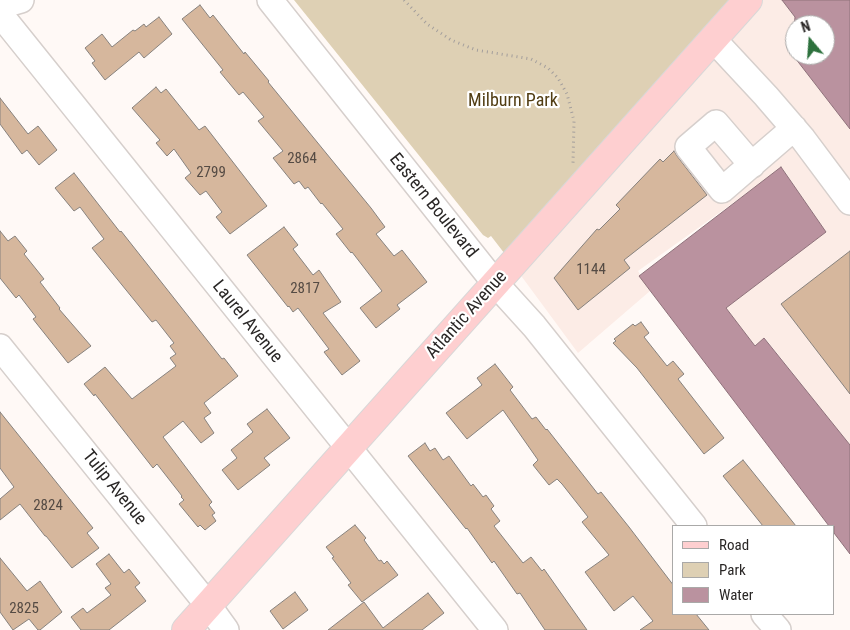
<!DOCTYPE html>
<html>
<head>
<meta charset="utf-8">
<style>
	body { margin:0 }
	#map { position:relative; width:850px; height:630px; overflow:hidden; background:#fff9f6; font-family:"Roboto Condensed",sans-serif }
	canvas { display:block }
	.legend { position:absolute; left:672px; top:525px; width:162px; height:90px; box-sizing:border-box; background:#fff; border:1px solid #aaa9a8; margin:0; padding:6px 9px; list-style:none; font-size:15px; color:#2a2726 }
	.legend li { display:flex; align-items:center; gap:10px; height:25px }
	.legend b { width:25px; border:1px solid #aaa9a8 }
	.north { position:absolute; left:785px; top:15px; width:50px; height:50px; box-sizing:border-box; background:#fff; border:1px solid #aaa9a8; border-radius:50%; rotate:342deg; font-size:14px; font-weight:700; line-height:20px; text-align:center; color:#2a2726 }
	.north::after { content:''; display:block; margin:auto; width:18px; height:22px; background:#2d713d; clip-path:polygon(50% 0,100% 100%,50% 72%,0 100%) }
</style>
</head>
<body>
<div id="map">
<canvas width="850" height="630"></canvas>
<ul class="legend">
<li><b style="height:6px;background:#fecfd0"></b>Road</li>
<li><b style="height:14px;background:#ded0b4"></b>Park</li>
<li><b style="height:14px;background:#ba929f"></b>Water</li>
</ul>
<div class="north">N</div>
</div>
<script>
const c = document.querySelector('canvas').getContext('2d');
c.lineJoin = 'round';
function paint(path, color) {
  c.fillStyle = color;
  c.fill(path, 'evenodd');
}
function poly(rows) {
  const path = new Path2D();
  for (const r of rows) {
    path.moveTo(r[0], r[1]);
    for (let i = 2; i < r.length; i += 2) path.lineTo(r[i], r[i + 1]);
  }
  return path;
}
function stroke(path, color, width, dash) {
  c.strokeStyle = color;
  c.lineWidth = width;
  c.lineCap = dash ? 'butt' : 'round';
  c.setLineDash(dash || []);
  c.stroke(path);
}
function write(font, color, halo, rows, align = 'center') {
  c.font = font + ' "Roboto Condensed",sans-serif';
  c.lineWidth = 4.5;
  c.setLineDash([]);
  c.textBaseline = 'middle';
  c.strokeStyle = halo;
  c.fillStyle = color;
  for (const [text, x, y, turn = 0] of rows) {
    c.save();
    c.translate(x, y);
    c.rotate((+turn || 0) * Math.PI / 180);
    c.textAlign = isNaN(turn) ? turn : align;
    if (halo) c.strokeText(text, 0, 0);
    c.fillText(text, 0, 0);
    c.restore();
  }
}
const built = poly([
	[735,0,782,0,795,17,792,54,850,129,850,445,765,338,755,346,726,308,826,232,782,168,638,271,650,291,578,353,508,258]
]);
const green = poly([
	[294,0,738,0,508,258,491,236,488,238,483,235]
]);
const water = poly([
	[782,0,850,0,850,129,792,54,795,17,782,0],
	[795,25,825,25,825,55,795,55,795,25],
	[781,167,826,232,726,308,755,346,764,338,850,445,850,554,834,533,834,526,829,526,639,276,781,167]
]);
const building = poly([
	[200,5,210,18,213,15,244,54,245,52,269,81,268,82,371,208,385,227,376,234,394,256,402,250,427,282,397,305,400,309,376,328,360,308,382,291,352,252,351,253,336,234,343,229,322,203,321,204,308,187,305,189,299,181,294,184,273,158,283,151,258,121,264,117,243,92,239,95,220,72,223,70,182,19,200,5],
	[159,17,172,34,144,58,139,52,105,80,92,63,95,61,85,48,102,34,112,47,133,30,135,31,144,24,146,27,159,17],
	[156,87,161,93,166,89,199,130,205,126,267,206,230,234,216,217,222,212,206,191,200,195,185,178,191,173,174,149,167,156,156,143,160,140,132,108,156,87],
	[0,98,28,134,38,126,57,150,39,165,27,150,22,154,0,124,0,98],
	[674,151,677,156,707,195,624,260,630,268,578,310,554,278,597,229,599,230,620,209,616,205,660,159,663,162,674,151],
	[74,173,120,232,121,231,222,359,224,358,238,376,204,403,211,413,204,418,214,433,201,443,183,421,163,437,212,502,209,505,215,513,212,515,216,521,205,530,200,525,198,527,179,504,184,500,181,497,182,496,157,464,153,468,95,394,94,396,84,384,105,367,132,399,176,366,170,358,176,354,170,346,174,343,156,320,152,322,92,248,104,239,80,207,74,211,55,188,74,173],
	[284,227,298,245,293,249,313,275,319,270,341,302,323,313,360,361,342,375,324,352,329,349,298,308,293,312,289,306,288,307,247,255,284,227],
	[0,231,8,241,15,236,27,251,24,254,44,279,40,282,60,308,59,309,91,346,68,363,33,319,36,317,19,295,16,298,0,278,0,231],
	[850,251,850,394,781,304,850,251],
	[641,322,649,333,644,337,667,366,673,361,684,374,678,379,724,438,704,454,637,368,613,343,616,341,614,339,633,324,635,326,641,322],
	[495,364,513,387,510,390,532,419,536,417,546,430,547,429,598,494,601,492,629,527,674,586,674,614,696,614,709,630,640,630,653,621,633,596,614,611,585,572,609,555,582,522,588,517,562,484,557,479,549,485,533,465,538,460,503,410,467,439,446,413,482,385,477,378,495,364],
	[267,409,290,438,264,458,270,465,238,490,222,470,237,458,231,450,253,432,247,424,267,409],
	[0,412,93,528,87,533,99,548,72,568,46,536,45,536,20,504,0,520,0,499,14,487,0,468,0,412],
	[425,443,430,451,435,448,443,460,449,456,471,486,473,484,483,497,486,495,494,506,491,509,500,521,494,526,523,563,531,557,542,571,544,569,587,630,545,630,520,593,517,594,494,561,492,563,467,528,466,529,408,456,425,443],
	[743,460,780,506,796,526,763,526,723,476,743,460],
	[355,525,366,538,364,540,379,561,381,560,384,564,387,561,398,575,362,602,348,585,351,583,332,558,334,557,326,547,355,525],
	[109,554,124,573,129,569,140,583,135,587,146,601,109,630,81,630,71,617,83,608,87,613,111,595,105,588,111,584,96,564,109,554],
	[0,558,27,591,40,581,62,612,40,630,38,630,29,619,13,630,0,612,0,558],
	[295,592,308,610,283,629,270,611,295,592],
	[428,593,444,613,422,630,328,630,364,602,383,628,428,593]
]);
const path = poly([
	[404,0,427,24,451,40,476,50,531,59,548,68,558,78,567,94,574,121,573,163]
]);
const minor = poly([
	[270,0,495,283,534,326,694,526],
	[0,6,21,0],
	[0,14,495,630],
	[713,39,766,96,803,139,850,202],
	[752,165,716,123,688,147,722,190,794,128],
	[0,347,208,605,226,630],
	[764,614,778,630]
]);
const major = poly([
	[186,630,748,0]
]);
const numberNames = [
	["2864",302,159],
	["2799",211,173],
	["1144",591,270],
	["2817",305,289],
	["2824",48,506],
	["2825",24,609]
];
const parkNames = [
	["Milburn Park",513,101]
];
const streetNames = [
	["Eastern Boulevard",433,206,51],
	["Atlantic Avenue",467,315,-48],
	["Laurel Avenue",247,322,51],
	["Tulip Avenue",114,488,51]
];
paint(built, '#fcece6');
paint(green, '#ded0b4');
paint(water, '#ba929f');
stroke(water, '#8f727b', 1);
paint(building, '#d6b79d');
stroke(building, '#87827e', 1);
stroke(minor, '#d6cfcc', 28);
stroke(major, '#d9d8d8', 30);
stroke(path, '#a39e9c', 3, [1, 4]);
stroke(minor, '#fff', 25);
stroke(major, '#fecfd0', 28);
write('15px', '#554b44', null, numberNames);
write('18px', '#513d13', '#fff', parkNames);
write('18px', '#2a2726', '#fff', streetNames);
</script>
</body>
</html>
